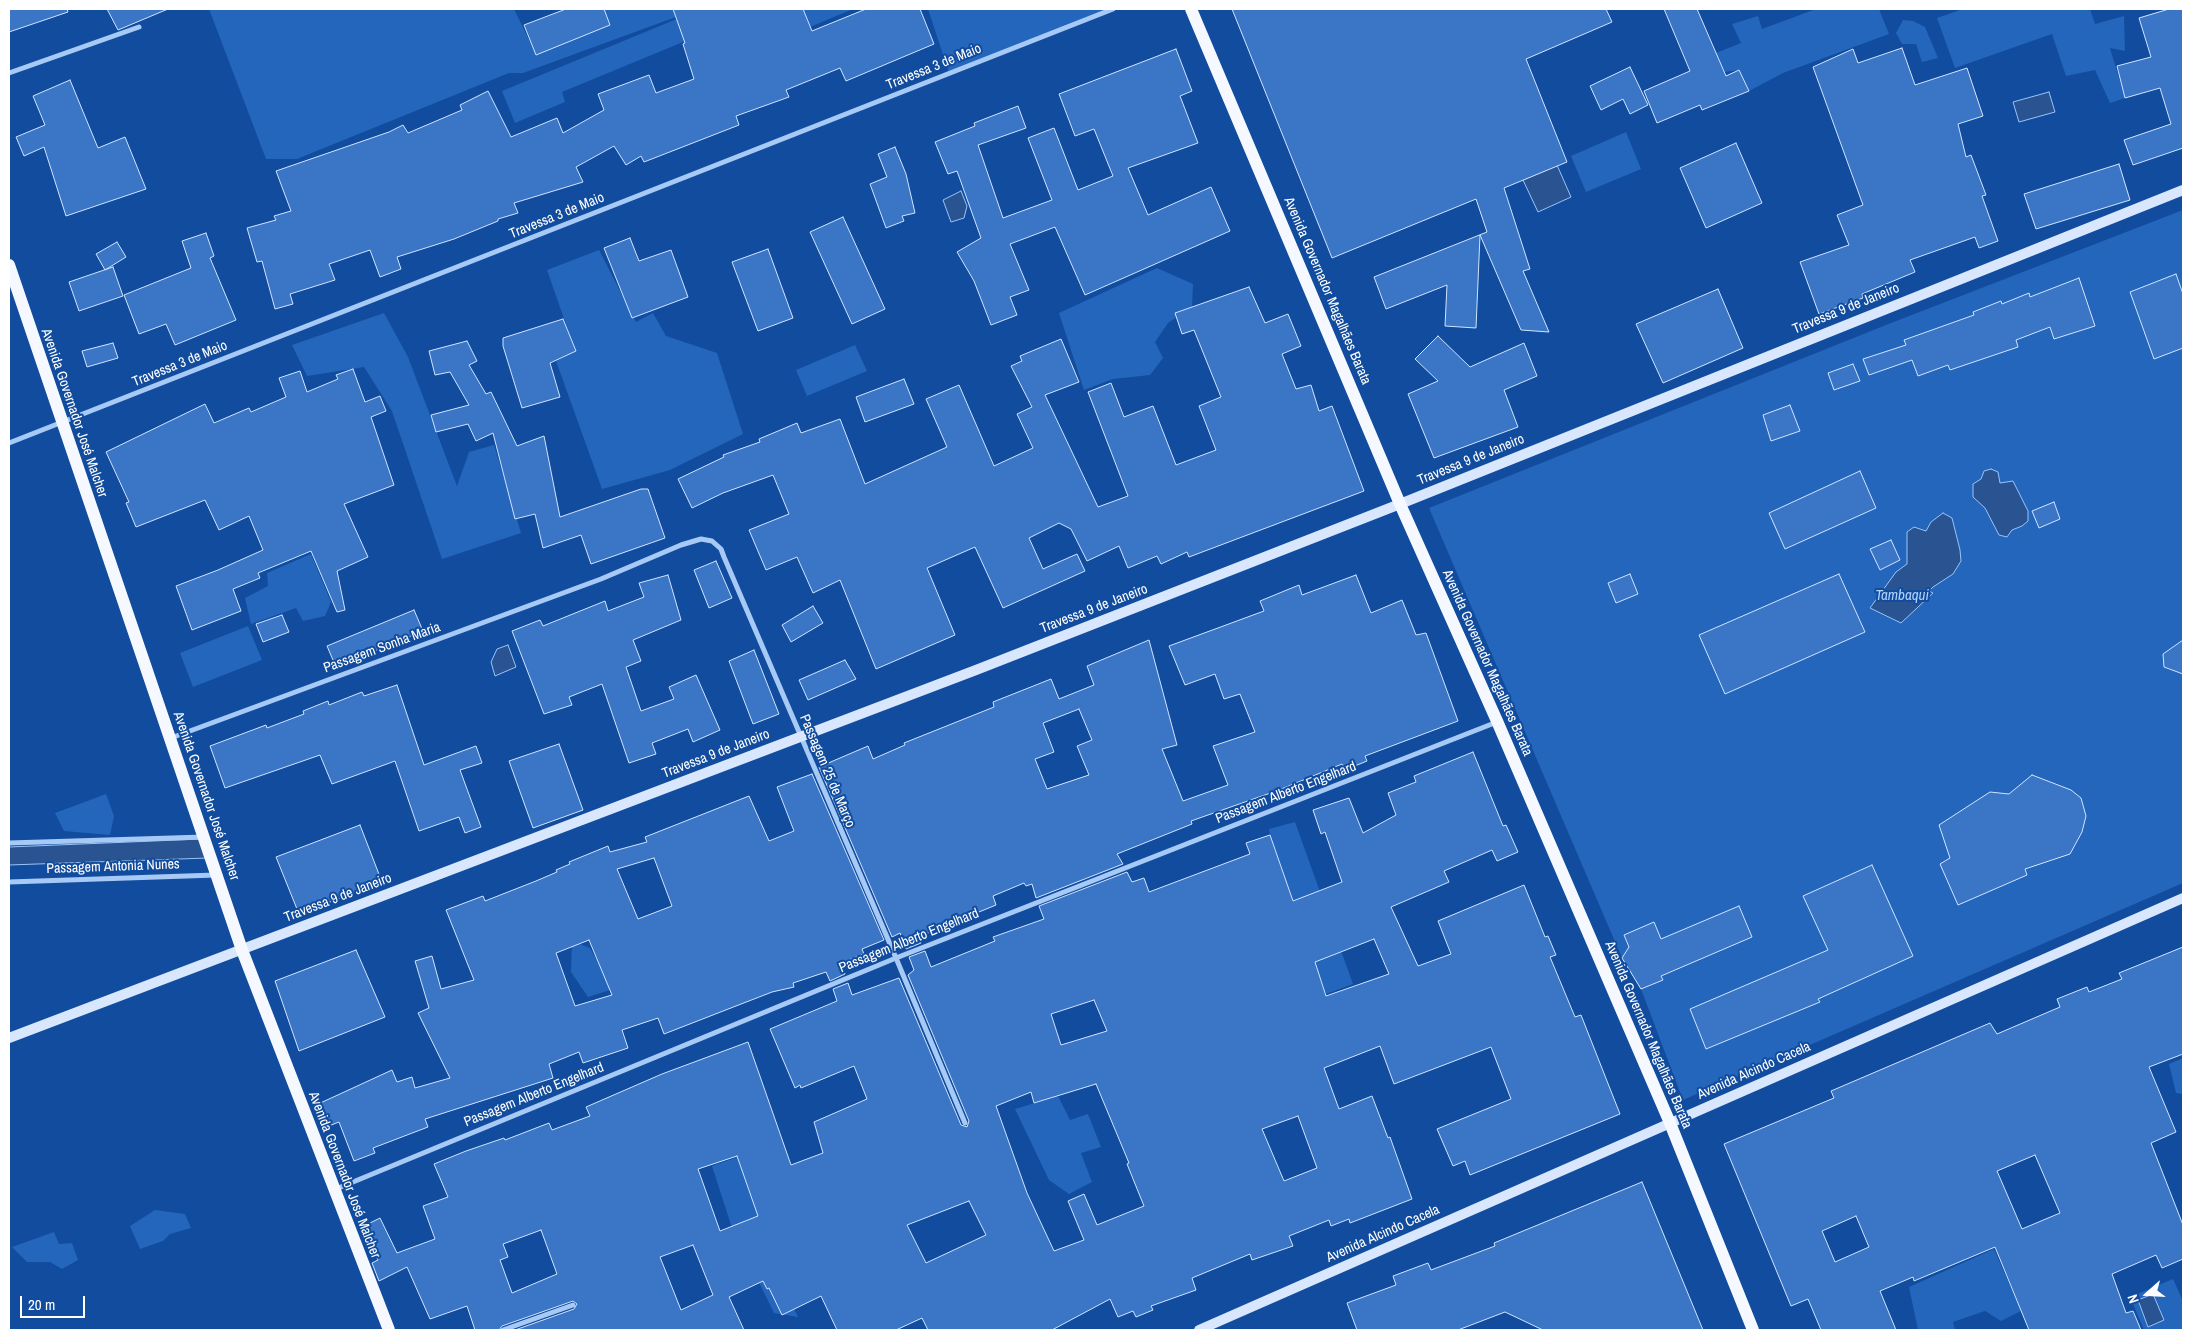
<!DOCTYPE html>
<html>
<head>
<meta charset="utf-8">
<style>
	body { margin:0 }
	#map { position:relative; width:2192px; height:1339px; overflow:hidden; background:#114c9e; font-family:"Archivo Narrow",sans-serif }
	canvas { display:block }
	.frame { position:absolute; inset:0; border:10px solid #fff; pointer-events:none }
	.north { position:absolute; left:2122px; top:1269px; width:50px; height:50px; -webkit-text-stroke:4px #114c9e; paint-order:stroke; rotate:251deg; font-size:14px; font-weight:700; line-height:20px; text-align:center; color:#fff }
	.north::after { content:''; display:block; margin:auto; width:18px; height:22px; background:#fff; clip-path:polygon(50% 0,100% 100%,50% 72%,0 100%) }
	.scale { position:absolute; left:20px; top:1296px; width:65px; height:22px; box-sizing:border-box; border:2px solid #fff; border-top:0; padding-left:6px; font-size:15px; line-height:18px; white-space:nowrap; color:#fff; -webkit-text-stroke:4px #114c9e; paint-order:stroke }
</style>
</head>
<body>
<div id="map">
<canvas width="2192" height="1339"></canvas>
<div class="frame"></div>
<div class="north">N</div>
<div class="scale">20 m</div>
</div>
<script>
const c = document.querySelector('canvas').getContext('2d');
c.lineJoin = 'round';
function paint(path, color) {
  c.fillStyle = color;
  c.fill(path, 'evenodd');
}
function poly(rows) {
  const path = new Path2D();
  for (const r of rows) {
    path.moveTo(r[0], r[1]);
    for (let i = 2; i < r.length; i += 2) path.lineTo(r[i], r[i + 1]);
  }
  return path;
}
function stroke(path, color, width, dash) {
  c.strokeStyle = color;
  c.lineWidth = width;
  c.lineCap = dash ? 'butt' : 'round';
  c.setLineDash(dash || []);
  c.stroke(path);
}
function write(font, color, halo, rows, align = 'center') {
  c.font = font + ' "Archivo Narrow",sans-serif';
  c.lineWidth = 4;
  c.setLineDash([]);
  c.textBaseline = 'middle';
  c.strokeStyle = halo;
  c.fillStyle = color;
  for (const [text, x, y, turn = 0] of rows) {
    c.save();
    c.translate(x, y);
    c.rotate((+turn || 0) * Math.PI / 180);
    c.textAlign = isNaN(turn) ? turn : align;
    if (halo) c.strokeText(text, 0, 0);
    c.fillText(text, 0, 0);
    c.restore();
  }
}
const green = poly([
	[209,9,514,9,536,54,610,25,604,9,673,9,676,17,523,73,509,73,297,159,266,159],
	[701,9,763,9,562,92,565,102,515,123,502,91],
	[803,9,853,9,810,27],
	[928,9,1113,9,949,73],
	[1816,9,1879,9,1889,34,1783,73,1749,91,1739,70,1724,72,1716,53,1741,43,1732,24,1758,16,1762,29],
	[1963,9,2090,9,2095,24,2124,16,2125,51,2110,48,2125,98,2110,103,2095,70,2066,76,2052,34,1955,68,1937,18],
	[1903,20,1913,21,1925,27,1938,58,1922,62,1916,44,1902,44,1896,33],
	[1626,132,1641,169,1586,192,1571,156],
	[2183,210,2183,883,1683,1100,1641,989,1622,958,1429,508,1891,323],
	[599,250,636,322,653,313,666,336,717,353,743,434,670,470,602,489,556,361,575,350,547,270],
	[1157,268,1193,284,1192,307,1168,323,1155,342,1163,358,1150,375,1113,379,1084,390,1059,313],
	[384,313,408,357,457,486,469,452,494,445,521,533,442,559,392,411,364,367,307,376,292,345],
	[855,345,867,371,807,396,796,370],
	[311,554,331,602,325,616,303,621,296,608,251,624,245,598,268,586,267,573],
	[248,626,262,660,193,687,180,653],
	[106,794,114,816,110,835,64,831,55,813],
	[1295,822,1353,984,1326,994,1270,835,1269,829],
	[572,941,590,948,613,989,588,997,571,972],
	[2183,1058,2183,1094,2176,1093,2169,1064],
	[1058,1096,1070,1120,1088,1114,1101,1147,1081,1153,1092,1182,1069,1194,1049,1180,1015,1109],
	[749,1153,771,1212,755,1227,798,1317,774,1313,731,1225,712,1166],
	[155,1210,185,1214,191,1228,170,1234,163,1241,140,1249,130,1226],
	[54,1232,59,1244,72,1243,78,1260,62,1269,50,1262,27,1262,12,1247],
	[1994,1249,2021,1311,2001,1321,1985,1311,1953,1322,1955,1330,1918,1330,1909,1287],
	[2173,1279,2183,1301,2183,1330,2144,1330,2130,1297]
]);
const water = poly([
	[2049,92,2055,112,2019,122,2013,102,2049,92],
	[1557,165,1571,197,1538,212,1523,180,1557,165],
	[961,191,967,206,964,218,951,222,943,200,961,191],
	[1991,469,1998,472,2000,483,2013,481,2028,511,2028,521,2022,526,2012,530,2007,537,1999,535,1985,508,1973,497,1973,484,1981,479,1984,471,1991,469],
	[1943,513,1952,518,1960,550,1961,561,1953,574,1933,587,1929,591,1933,593,1901,623,1870,608,1896,572,1907,564,1907,532,1914,527,1926,531,1931,522,1943,513],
	[508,645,516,667,495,676,491,662,497,649,508,645],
	[202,839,208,858,9,865,9,847,202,839],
	[2153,1294,2164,1320,2148,1327,2138,1300,2153,1294]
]);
const building = poly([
	[9,9,67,9,68,12,9,32,9,9],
	[107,9,168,9,118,30,107,9],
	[566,9,604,9,610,25,536,55,524,25,566,9],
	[673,9,803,9,812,31,866,9,920,9,934,44,846,81,840,68,786,90,789,97,736,116,739,125,644,162,641,156,626,165,614,146,576,167,583,182,514,203,518,213,498,219,498,221,454,239,397,257,401,269,380,277,370,250,329,264,335,280,290,294,293,304,275,309,262,261,257,262,247,228,276,220,274,216,291,211,276,171,389,132,403,125,408,133,462,110,460,105,488,91,511,137,557,118,563,133,604,110,598,94,649,75,656,93,694,79,683,44,685,43,673,9],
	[1232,9,1606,9,1612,22,1526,59,1567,162,1504,188,1530,269,1523,271,1549,332,1521,330,1480,235,1476,328,1445,326,1447,285,1386,309,1374,277,1487,232,1476,199,1332,258,1232,9],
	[1664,9,1697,9,1726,76,1739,70,1749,91,1702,110,1700,105,1657,123,1644,91,1690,71,1664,9],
	[2169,9,2183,9,2183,148,2133,165,2124,140,2171,124,2160,88,2125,98,2117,66,2151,57,2139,18,2169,9],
	[1902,48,1915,85,1967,68,1983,116,1958,124,1966,157,1971,155,1986,195,1982,196,1998,241,1979,248,1975,237,1910,260,1915,272,1862,294,1863,298,1819,314,1800,262,1849,245,1837,215,1863,205,1813,67,1853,49,1858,63,1902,48],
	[1176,49,1192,91,1180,96,1198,143,1128,168,1148,215,1211,187,1230,231,1085,295,1055,227,1010,244,1029,290,1010,297,1017,315,991,325,974,281,957,252,981,238,957,171,948,174,935,142,975,126,974,123,1018,106,1026,128,978,145,1003,218,1052,200,1028,138,1054,128,1078,190,1113,176,1094,129,1075,136,1059,94,1176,49],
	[1630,67,1648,105,1630,114,1623,99,1601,110,1590,86,1630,67],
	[70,80,98,148,125,137,146,189,66,216,44,147,24,156,16,137,45,125,33,96,70,80],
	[1736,143,1762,203,1706,228,1680,168,1736,143],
	[895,147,906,174,915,213,902,216,904,221,886,228,870,184,887,177,878,154,895,147],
	[2119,164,2130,200,2036,229,2024,194,2119,164],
	[843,217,885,309,852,324,810,232,843,217],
	[206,233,214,256,210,258,236,320,175,345,166,324,139,334,124,295,191,268,182,241,206,233],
	[630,238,639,261,671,250,688,297,632,318,604,248,630,238],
	[117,242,126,257,105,270,96,254,117,242],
	[768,249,793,318,758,331,732,262,768,249],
	[113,267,123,296,79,311,69,282,113,267],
	[2176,274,2183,294,2183,348,2154,359,2130,292,2176,274],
	[2079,278,2095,326,2054,339,2050,327,2016,340,2018,347,1950,370,1948,365,1918,376,1912,360,1869,375,1863,359,1906,345,1904,340,1974,315,1973,312,2001,301,2002,304,2029,293,2030,297,2079,278],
	[1249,287,1265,323,1288,314,1301,346,1282,354,1296,389,1311,385,1319,411,1332,406,1364,491,1189,557,1187,552,1161,564,1157,556,1128,568,1119,546,1087,561,1071,529,1059,523,1029,538,1043,569,1077,554,1085,571,1003,608,975,547,927,568,955,635,876,669,840,580,813,593,797,557,766,570,749,530,789,514,773,475,723,493,692,508,678,479,724,457,723,455,760,442,759,439,797,423,801,433,840,419,865,484,947,447,926,399,959,385,994,466,1033,448,1017,414,1032,407,1011,366,1022,361,1020,356,1061,339,1079,382,1045,395,1098,507,1128,496,1088,392,1111,383,1124,417,1153,406,1176,465,1216,450,1199,406,1221,397,1194,330,1182,334,1175,313,1249,287],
	[1718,289,1743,348,1663,383,1636,324,1718,289],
	[563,319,576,351,550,363,560,397,522,408,503,346,503,338,563,319],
	[1438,336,1470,367,1524,343,1537,376,1504,390,1518,427,1434,458,1408,394,1438,381,1415,359,1438,336],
	[467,341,477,361,469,365,486,394,491,392,517,446,544,436,560,517,641,489,648,489,665,538,591,564,581,535,543,548,535,514,515,519,493,433,476,441,468,424,436,432,431,415,469,405,450,372,435,375,429,351,467,341],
	[113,343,118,358,87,367,82,351,113,343],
	[1853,364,1860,381,1834,390,1828,373,1853,364],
	[353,369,365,402,380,396,386,411,371,417,394,485,344,504,368,557,337,571,345,610,337,612,311,551,258,573,260,578,233,589,241,611,192,630,176,586,218,570,263,550,249,516,219,530,205,500,136,527,126,503,129,502,106,452,205,404,214,423,249,408,251,412,286,397,279,378,300,371,307,392,338,379,336,375,353,369],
	[904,379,914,404,865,422,856,397,904,379],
	[1790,405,1800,431,1771,441,1763,415,1790,405],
	[1860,471,1876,508,1785,549,1769,513,1860,471],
	[2054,502,2060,519,2039,528,2032,511,2054,502],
	[1891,540,1900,560,1880,570,1870,549,1891,540],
	[716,561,732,598,709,608,694,570,716,561],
	[1630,574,1638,594,1616,603,1608,583,1630,574],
	[1839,574,1865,632,1725,694,1699,635,1839,574],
	[668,575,681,620,633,640,641,661,626,667,641,711,674,699,669,687,696,675,720,730,693,742,688,729,652,743,656,754,629,763,602,684,569,697,572,705,544,714,512,631,540,620,543,626,605,601,608,611,644,597,639,583,668,575],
	[1356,575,1371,613,1402,600,1416,635,1426,633,1458,721,1365,756,1367,761,1345,770,1342,764,1279,790,1191,821,1192,824,1117,854,1123,864,1036,898,1032,884,1026,886,1024,883,993,896,996,905,918,937,921,943,906,949,900,933,892,937,819,767,868,746,873,759,905,745,904,743,994,707,993,702,1051,679,1059,699,1094,685,1087,666,1149,640,1177,745,1162,749,1183,801,1228,785,1213,746,1255,732,1240,694,1224,699,1215,674,1185,685,1169,646,1264,611,1260,601,1299,585,1302,595,1356,575],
	[1079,709,1092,740,1077,746,1089,775,1047,789,1035,759,1054,752,1043,723,1079,709],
	[813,606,823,623,791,642,782,625,813,606],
	[414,610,423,631,336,667,327,646,414,610],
	[282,615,289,632,263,642,256,624,282,615],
	[2183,640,2183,674,2164,667,2163,654,2183,640],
	[754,650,779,714,753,724,729,661,754,650],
	[845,660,856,679,808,700,799,680,845,660],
	[397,685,424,765,476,746,482,763,460,770,481,827,465,833,459,817,419,831,395,761,332,784,320,755,225,788,210,746,266,725,267,728,304,714,303,711,328,701,329,705,362,692,364,696,397,685],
	[559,744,583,810,533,828,509,761,559,744],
	[1473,752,1503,826,1506,825,1518,852,1497,861,1492,850,1444,871,1449,882,1391,907,1418,966,1451,954,1438,921,1524,885,1545,937,1548,936,1556,955,1550,957,1575,1017,1581,1015,1620,1114,1470,1175,1465,1161,1453,1166,1437,1129,1511,1099,1491,1047,1394,1084,1380,1046,1324,1068,1339,1109,1372,1096,1388,1138,1390,1137,1412,1199,1350,1223,1349,1219,1331,1226,1329,1220,1289,1236,1293,1246,1252,1260,1250,1254,1192,1278,1196,1290,1151,1306,1153,1310,1136,1317,1133,1311,1118,1317,1110,1299,1052,1330,928,1330,922,1318,896,1330,837,1330,821,1296,782,1315,769,1288,767,1289,763,1281,729,1297,744,1330,515,1330,574,1309,577,1304,573,1301,502,1326,499,1330,475,1330,467,1306,430,1319,407,1267,379,1281,372,1263,378,1260,362,1227,380,1218,397,1253,435,1239,423,1206,448,1197,434,1164,466,1151,504,1138,505,1140,549,1123,552,1130,590,1116,586,1107,662,1074,748,1042,791,1165,823,1153,814,1122,867,1099,854,1066,801,1088,800,1085,795,1088,770,1029,837,1001,833,989,848,983,852,995,899,978,961,1125,967,1127,969,1121,908,975,914,970,909,957,925,951,931,967,995,941,993,937,1044,919,1039,906,1127,872,1132,882,1144,878,1149,892,1250,854,1246,843,1270,835,1293,901,1342,882,1325,832,1321,834,1313,810,1349,798,1363,833,1396,815,1388,793,1416,782,1414,776,1473,752],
	[1374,939,1389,974,1326,996,1315,962,1374,939],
	[1094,1000,1107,1031,1061,1045,1051,1014,1094,1000],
	[1096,1084,1129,1163,1127,1164,1144,1206,1097,1225,1084,1194,1068,1201,1084,1240,1054,1251,1027,1193,996,1106,1031,1092,1034,1103,1096,1084],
	[1298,1116,1317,1168,1284,1181,1262,1129,1298,1116],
	[737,1156,758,1216,720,1231,698,1169,737,1156],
	[969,1201,986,1235,926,1263,907,1225,969,1201],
	[541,1230,557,1274,512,1293,500,1260,508,1257,503,1244,541,1230],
	[693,1245,713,1295,681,1310,660,1257,693,1245],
	[812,774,884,940,862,949,864,954,841,963,845,974,830,981,826,972,793,983,794,987,772,992,664,1034,658,1018,622,1030,628,1048,583,1063,579,1052,549,1064,553,1078,425,1119,428,1127,373,1148,375,1153,354,1161,339,1122,326,1127,316,1105,392,1070,397,1082,412,1077,415,1088,450,1078,418,1013,429,1008,415,961,432,956,441,989,474,980,446,910,483,896,485,901,536,881,557,872,556,870,570,864,569,862,608,846,610,852,647,842,645,837,749,796,769,841,794,831,777,787,812,774],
	[654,858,672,906,638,919,617,869,654,858],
	[589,940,612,995,575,1006,556,953,589,940],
	[2032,775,2071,790,2081,798,2086,816,2082,832,2070,854,2025,869,2027,875,1958,905,1940,864,1950,858,1939,825,1990,792,2009,794,2032,775],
	[360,825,382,882,299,914,276,857,360,825],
	[1872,865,1913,956,1818,999,1820,1002,1706,1049,1690,1009,1828,950,1803,896,1872,865],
	[1739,906,1752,937,1661,976,1663,980,1641,989,1622,958,1629,947,1624,935,1654,922,1661,939,1739,906],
	[2183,947,2183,1054,2149,1067,2176,1132,2151,1143,2183,1225,2183,1259,2162,1268,2156,1255,2112,1274,2126,1313,2133,1311,2141,1330,2029,1330,1995,1247,1914,1281,1913,1277,1880,1291,1896,1330,1821,1330,1808,1299,1791,1306,1724,1144,1834,1098,1831,1091,1990,1023,1997,1034,2060,1007,2057,999,2087,987,2089,992,2122,979,2119,973,2183,947],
	[2035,1155,2060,1213,2022,1229,1997,1171,2035,1155],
	[1856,1216,1869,1247,1835,1262,1822,1231,1856,1216],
	[356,950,385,1017,299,1051,275,981,356,950],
	[1642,1182,1703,1330,1543,1330,1505,1312,1458,1330,1357,1330,1347,1303,1396,1285,1393,1276,1428,1263,1431,1270,1495,1246,1494,1243,1642,1182]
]);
const street = poly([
	[9,73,139,27],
	[9,443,1113,9],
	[171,738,601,579,681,545,701,539,712,541,721,549,724,557,896,958,965,1123],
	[9,843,204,837],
	[9,882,216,875],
	[336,1189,896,958,1497,722],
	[503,1330,573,1305]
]);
const secondary = poly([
	[9,1038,976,670,1400,504,2183,190],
	[1199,1330,2183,898]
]);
const primary = poly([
	[1191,9,1400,504,1497,721,1670,1123,1753,1330],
	[9,265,242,950,389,1330]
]);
const streetNames = [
	["Travessa 3 de Maio",934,67,-22],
	["Travessa 3 de Maio",557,216,-22],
	["Avenida Governador Magalhães Barata",1327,291,67],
	["Travessa 9 de Janeiro",1846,309,-22],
	["Travessa 3 de Maio",180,364,-22],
	["Avenida Governador José Malcher",74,413,71],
	["Travessa 9 de Janeiro",1471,460,-22],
	["Travessa 9 de Janeiro",1094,609,-21],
	["Passagem Sonha Maria",382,648,-20],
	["Avenida Governador Magalhães Barata",1487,663,66],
	["Travessa 9 de Janeiro",716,754,-21],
	["Passagem 25 de Março",827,771,67],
	["Passagem Alberto Engelhard",1286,793,-21],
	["Avenida Governador José Malcher",206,796,71],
	["Passagem Antonia Nunes",113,867,-2],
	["Travessa 9 de Janeiro",338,898,-21],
	["Passagem Alberto Engelhard",909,941,-22],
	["Avenida Governador Magalhães Barata",1648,1035,67],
	["Avenida Alcindo Cacela",1754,1071,-24],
	["Passagem Alberto Engelhard",534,1095,-22],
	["Avenida Governador José Malcher",344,1175,69],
	["Avenida Alcindo Cacela",1383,1234,-24]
];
const waterNames = [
	["Tambaqui",1902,596]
];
paint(green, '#2466bc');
paint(water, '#295491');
stroke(water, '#99c4f8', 1);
paint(building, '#3a76c5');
stroke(building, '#d0e4fe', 1);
stroke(street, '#a7c9f5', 5);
stroke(secondary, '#d8e7fd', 10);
stroke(primary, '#f5f9ff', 12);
write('14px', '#fff', '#114c9e', streetNames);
write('italic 15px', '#b4d3fb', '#114c9e', waterNames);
</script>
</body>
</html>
